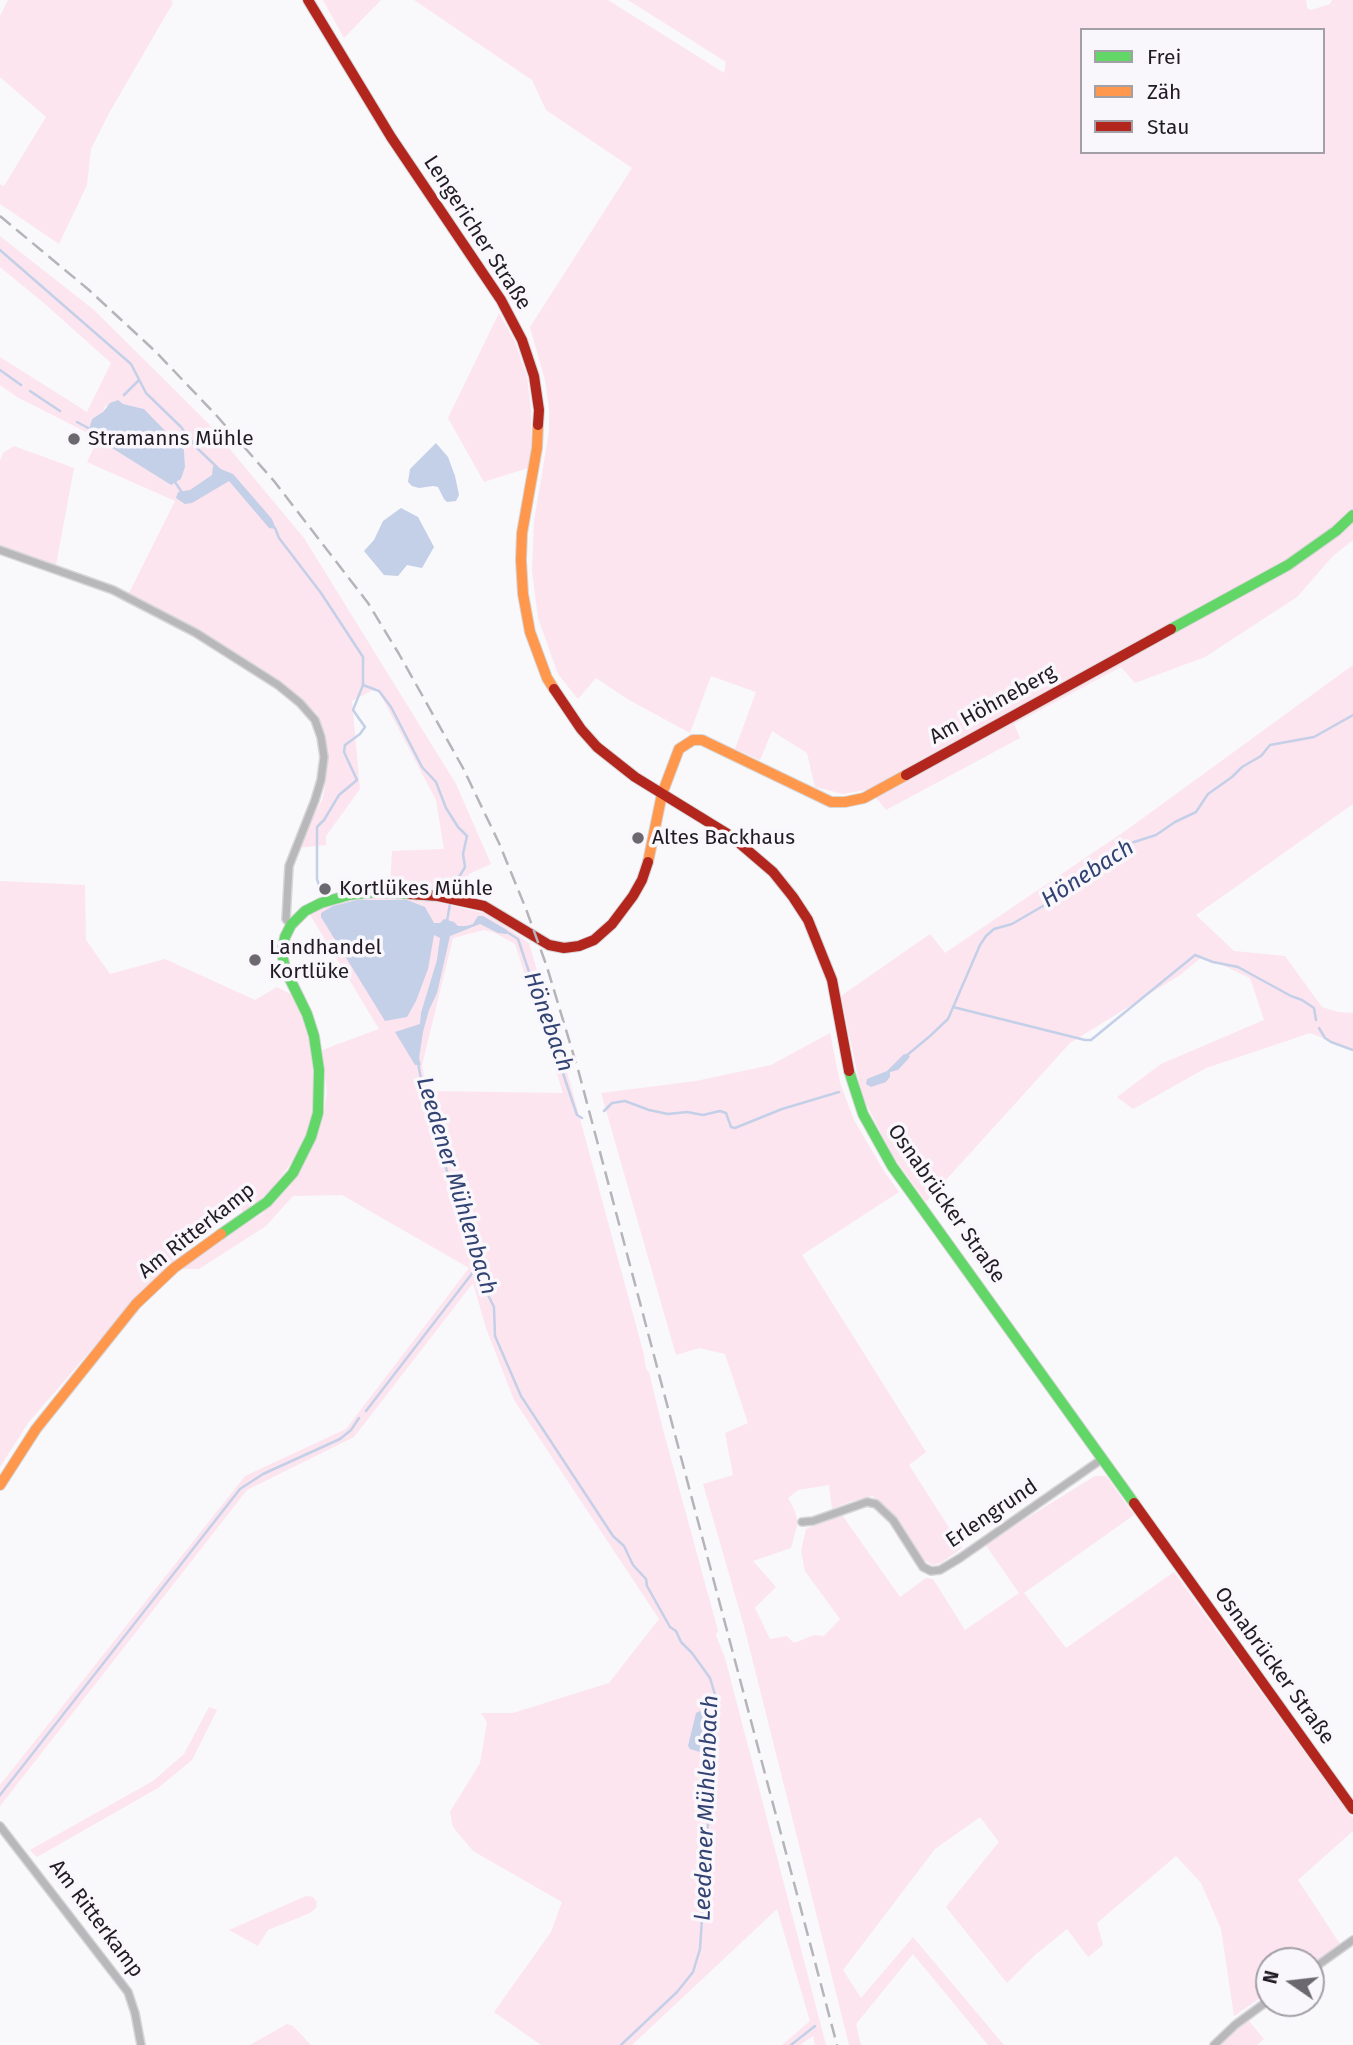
<!DOCTYPE html>
<html>
<head>
<meta charset="utf-8">
<style>
	body { margin:0 }
	#map { position:relative; width:1353px; height:2045px; overflow:hidden; background:#f9f8fb; font-family:"Fira Sans",sans-serif }
	canvas { display:block }
	.legend { position:absolute; left:1080px; top:28px; width:245px; height:126px; box-sizing:border-box; background:#f9f7fc; border:2px solid #a29fa6; margin:0; padding:9px 12px; list-style:none; font-size:21px; color:#201b25 }
	.legend li { display:flex; align-items:center; gap:14px; height:35px }
	.legend b { width:35px; border:2px solid #a29fa6 }
	.north { position:absolute; left:1255px; top:1947px; width:70px; height:70px; box-sizing:border-box; background:#f9f7fc; border:2px solid #a29fa6; border-radius:50%; rotate:284deg; font-size:19px; font-weight:700; line-height:28px; text-align:center; color:#201b25 }
	.north::after { content:''; display:block; margin:auto; width:24px; height:32px; background:#6c6870; clip-path:polygon(50% 0,100% 100%,50% 72%,0 100%) }
</style>
</head>
<body>
<div id="map">
<canvas width="1353" height="2045"></canvas>
<ul class="legend">
<li><b style="height:9px;background:#63d668"></b>Frei</li>
<li><b style="height:9px;background:#ff974d"></b>Zäh</li>
<li><b style="height:9px;background:#b3261e"></b>Stau</li>
</ul>
<div class="north">N</div>
</div>
<script>
const c = document.querySelector('canvas').getContext('2d');
c.lineJoin = 'round';
function paint(path, color) {
  c.fillStyle = color;
  c.fill(path, 'evenodd');
}
function poly(rows) {
  const path = new Path2D();
  for (const r of rows) {
    path.moveTo(r[0], r[1]);
    for (let i = 2; i < r.length; i += 2) path.lineTo(r[i], r[i + 1]);
  }
  return path;
}
function stroke(path, color, width, dash) {
  c.strokeStyle = color;
  c.lineWidth = width;
  c.lineCap = dash ? 'butt' : 'round';
  c.setLineDash(dash || []);
  c.stroke(path);
}
function write(font, color, halo, rows, align = 'center') {
  c.font = font + ' "Fira Sans",sans-serif';
  c.lineWidth = 7;
  c.setLineDash([]);
  c.textBaseline = 'middle';
  c.strokeStyle = halo;
  c.fillStyle = color;
  for (const [text, x, y, turn = 0] of rows) {
    c.save();
    c.translate(x, y);
    c.rotate((+turn || 0) * Math.PI / 180);
    c.textAlign = isNaN(turn) ? turn : align;
    if (halo) c.strokeText(text, 0, 0);
    c.fillText(text, 0, 0);
    c.restore();
  }
}
const green = poly([
	[8,0,171,0,173,3,109,113,91,149,87,185,59,244,0,204,0,184,4,186,46,117,0,77,0,16],
	[323,0,381,0,344,38],
	[414,0,608,0,724,73,726,62,628,0,1306,0,1307,8,1311,10,1330,4,1332,0,1353,0,1353,540,1333,556,1297,597,1205,657,1135,683,1121,667,1014,724,1020,738,886,810,877,799,865,790,843,794,815,787,807,753,772,731,760,760,735,749,756,692,711,676,690,733,629,700,596,678,578,699,558,674,538,618,532,571,534,521,549,432,549,408,545,380,530,327,632,168,546,110,532,80],
	[1082,30,1323,30,1323,152,1082,152],
	[0,236,94,310,209,424,304,538,456,784,491,864,469,874,464,896,438,892,390,888,392,851,444,849,436,800,377,688,352,701,360,789,326,836,326,845,297,848,323,798,328,764,326,735,317,714,281,681,187,624,129,593,175,501,87,462,98,439,171,485,181,479,185,467,184,450,144,409,123,404,105,406,103,412,92,419,88,433,17,397,0,385,0,357,87,412,111,363,45,304,0,267],
	[499,313,514,340,527,377,531,410,531,449,528,468,484,482,448,418],
	[14,446,74,468,56,565,0,545,0,461,3,453],
	[1353,665,1353,804,1196,915,1234,951,1285,956,1322,1007,1338,1012,1353,1013,1353,1050,1310,1033,1206,1068,1133,1109,1117,1097,1161,1064,1264,1020,1250,978,1203,956,1180,975,1070,1043,926,1202,893,1156,862,1096,841,996,930,934,945,953,1128,829],
	[0,881,85,885,86,940,110,974,165,959,255,1000,277,987,292,995,303,1015,307,1027,316,1080,315,1100,307,1135,298,1154,271,1190,244,1214,232,1199,174,1241,183,1256,135,1299,28,1423,0,1467],
	[390,895,438,902,483,913,501,923,529,943,573,1093,644,1355,646,1369,649,1372,662,1426,718,1631,716,1635,725,1658,826,2045,815,2045,813,2036,800,2045,782,2045,810,2021,777,1909,632,2045,541,2045,494,2012,551,1932,562,1902,473,1851,453,1827,450,1812,480,1763,487,1722,481,1713,513,1713,609,1683,659,1619,514,1400,486,1328,473,1283,354,1437,247,1490,0,1806,0,1785,245,1476,346,1429,469,1268,342,1195,293,1196,266,1226,199,1269,177,1269,262,1214,290,1186,304,1164,303,1162,316,1138,323,1114,327,1094,322,1050,379,1029,309,913,347,901],
	[484,930,495,933,515,944,563,1093,427,1091,422,1065,453,938],
	[830,1033,840,1083,854,1120,884,1171,899,1192,802,1255,926,1452,909,1465,962,1548,941,1563,932,1565,923,1559,873,1496,849,1502,832,1509,829,1485,798,1490,788,1498,794,1509,798,1522,791,1548,753,1561,776,1587,755,1608,770,1639,787,1636,794,1643,814,1635,824,1636,840,1619,805,1571,801,1551,806,1529,842,1515,900,1597,926,1578,933,1579,965,1630,1019,1593,985,1544,1095,1476,1106,1476,1134,1515,1024,1593,1066,1648,1174,1572,1353,1819,1353,1831,1298,1880,1340,1944,1311,1964,1311,1961,1269,1961,1269,1992,1234,2016,1221,1929,1201,1883,1176,1856,1097,1923,1103,1945,1088,1957,1067,1929,1035,1955,1007,1983,946,1907,999,1842,980,1817,935,1849,843,1970,861,1998,913,1937,1004,2045,988,2045,913,1954,856,2024,861,2045,849,2045,744,1626,703,1484,733,1475,725,1433,748,1423,725,1354,699,1348,676,1355,601,1093,696,1081,771,1065],
	[209,1707,217,1710,192,1760,158,1788,37,1857,30,1850,153,1781,184,1754],
	[306,1896,313,1897,317,1902,316,1908,310,1913,268,1930,258,1946,229,1930],
	[1248,2020,1264,2039,1257,2045,1219,2045],
	[287,2024,293,2026,311,2045,250,2045]
]);
const water = poly([
	[118,400,123,404,144,409,184,450,185,467,181,479,171,485,88,433,92,419,103,412,110,403],
	[436,443,448,457,455,476,459,495,456,501,447,502,444,499,438,487,433,486,419,488,412,486,408,482,410,469],
	[213,466,233,474,272,519,276,529,269,528,229,481,192,503,185,504,176,498,178,492,190,490,212,475],
	[401,508,418,517,434,547,422,568,407,565,398,576,384,575,364,551,374,540,383,521],
	[357,900,407,900,425,907,434,923,440,923,444,919,454,922,458,926,466,926,473,924,478,916,483,916,507,930,507,934,498,933,480,924,450,936,437,993,429,1010,423,1032,419,1058,421,1065,415,1065,395,1032,420,1024,421,1013,437,960,440,938,434,935,428,969,416,1001,407,1017,385,1021,321,917,321,913,333,906],
	[904,1054,910,1056,909,1058,898,1070,890,1072,890,1077,886,1082,871,1087,866,1084,867,1079,887,1071],
	[700,1711,704,1712,700,1752,690,1749,688,1746,696,1713]
]);
const stream = poly([
	[0,250,131,364,146,393,181,427,197,448,221,471],
	[0,370,21,385],
	[30,391,60,411],
	[124,395,139,380],
	[77,422,90,429],
	[175,482,183,494],
	[275,528,279,538,321,593,363,657,363,685,379,691,391,707,422,767,436,782,446,808,458,827,467,836,463,854,465,867,453,887,447,921],
	[319,885,317,879,317,827,324,820,339,795,357,780,344,752,345,745,360,734,365,727,353,710,363,685],
	[507,932,518,939,577,1115,582,1118],
	[953,1007,1085,1040,1091,1040,1195,955,1213,962,1238,967,1291,996,1302,1000,1314,1008,1316,1020],
	[1319,1028,1325,1038,1331,1042,1353,1050],
	[906,1056,930,1036,948,1019,980,945,986,936,994,929,1012,924,1074,888,1091,870,1117,851,1131,843,1156,835,1175,822,1196,812,1208,794,1232,777,1242,767,1261,756,1270,745,1314,737,1353,715],
	[418,1063,424,1095,466,1234,482,1283,494,1307,495,1336,521,1396,613,1536,624,1546,633,1565,646,1579,647,1586,670,1627,676,1631,681,1642,692,1653,710,1678,716,1698,700,1949,693,1972,677,1992,621,2045],
	[604,1111,612,1103,625,1101,649,1110,668,1114,687,1112,703,1115,720,1111,726,1113,731,1127,735,1128,782,1109,839,1092],
	[366,1411,477,1267],
	[0,1795,240,1489,263,1474,340,1439,351,1430,359,1418],
	[791,2045,815,2026]
]);
const street = poly([
	[0,550,113,590,196,633,278,685,300,703,315,720,321,737,324,757,321,780,315,800,289,866,286,919,291,925],
	[802,1522,813,1521,867,1502,876,1504,893,1520,923,1567,931,1571,940,1570,960,1558,1102,1459],
	[0,1826,128,1992,135,2013,141,2045],
	[1311,1970,1353,1940],
	[1214,2045,1235,2025,1269,2000]
]);
const fast = poly([
	[1171,629,1288,565,1336,531,1353,515],
	[849,1071,863,1114,892,1166,1134,1503],
	[221,1234,267,1202,293,1173,311,1137,318,1113,319,1070,314,1036,307,1014,285,969,282,952,285,937,291,925,305,911,321,903,349,895,376,892,409,894]
]);
const slow = poly([
	[538,425,537,448,522,533,521,560,523,594,530,632,547,678,554,689],
	[648,862,662,794,679,749,693,740,702,740,831,802,845,802,864,798,906,775],
	[0,1485,36,1429,136,1304,174,1268,221,1234]
]);
const jam = poly([
	[308,0,391,137,501,300,522,340,534,376,539,410,538,425],
	[554,689,581,729,597,747,635,777,731,836,773,872,793,897,808,920,832,980,849,1071],
	[906,775,1171,629],
	[409,894,438,896,484,906,549,945,564,948,579,946,594,940,612,924,633,896,642,880,648,862],
	[1134,1503,1353,1809]
]);
const rail = poly([
	[0,216,89,290,155,351,216,415,274,481,368,603,399,654,463,768,499,843,526,909,547,967,579,1073,837,2045]
]);
const markers = [
	[74,439,7,"#6c6870"],
	[638,838,7,"#6c6870"],
	[325,889,7,"#6c6870"],
	[255,960,7,"#6c6870"]
];
const streetNames = [
	["Lengericher Straße",477,233,57],
	["Am Höhneberg",993,705,-29],
	["Osnabrücker Straße",946,1204,55],
	["Am Ritterkamp",197,1231,-38],
	["Erlengrund",992,1514,-34],
	["Osnabrücker Straße",1274,1666,54],
	["Am Ritterkamp",96,1919,53]
];
const poiNames = [
	["Stramanns Mühle",88,439],
	["Altes Backhaus",652,838],
	["Kortlükes Mühle",339,889],
	["Landhandel",269,948],
	["Kortlüke",269,972]
];
const waterNames = [
	["Hönebach",1088,874,-33],
	["Hönebach",548,1022,70],
	["Leedener Mühlenbach",456,1186,73],
	["Leedener Mühlenbach",707,1808,-88]
];
paint(green, '#fce5ef');
paint(water, '#c4cfe8');
stroke(stream, '#c4cfe8', 2.5);
stroke(street, '#d6d5d8', 10);
stroke(fast, '#d6d5d8', 12);
stroke(slow, '#d6d5d8', 12);
stroke(jam, '#d6d5d8', 12);
stroke(street, '#b8b7ba', 7);
stroke(fast, '#63d668', 10);
stroke(slow, '#ff974d', 10);
stroke(jam, '#b3261e', 10);
stroke(rail, '#b5b4b8', 2.5, [14, 7]);
for (const [x, y, r, color] of markers) {
  const dot = new Path2D();
  dot.arc(x, y, r, 0, 2 * Math.PI);
  c.fillStyle = color;
  c.fill(dot);
  stroke(dot, '#f9f7fc', 2.5);
}
write('21px', '#201b25', '#f9f7fc', streetNames);
write('21px', '#201b25', '#f9f7fc', poiNames, 'left');
write('italic 23px', '#324373', '#f9f7fc', waterNames);
</script>
</body>
</html>
